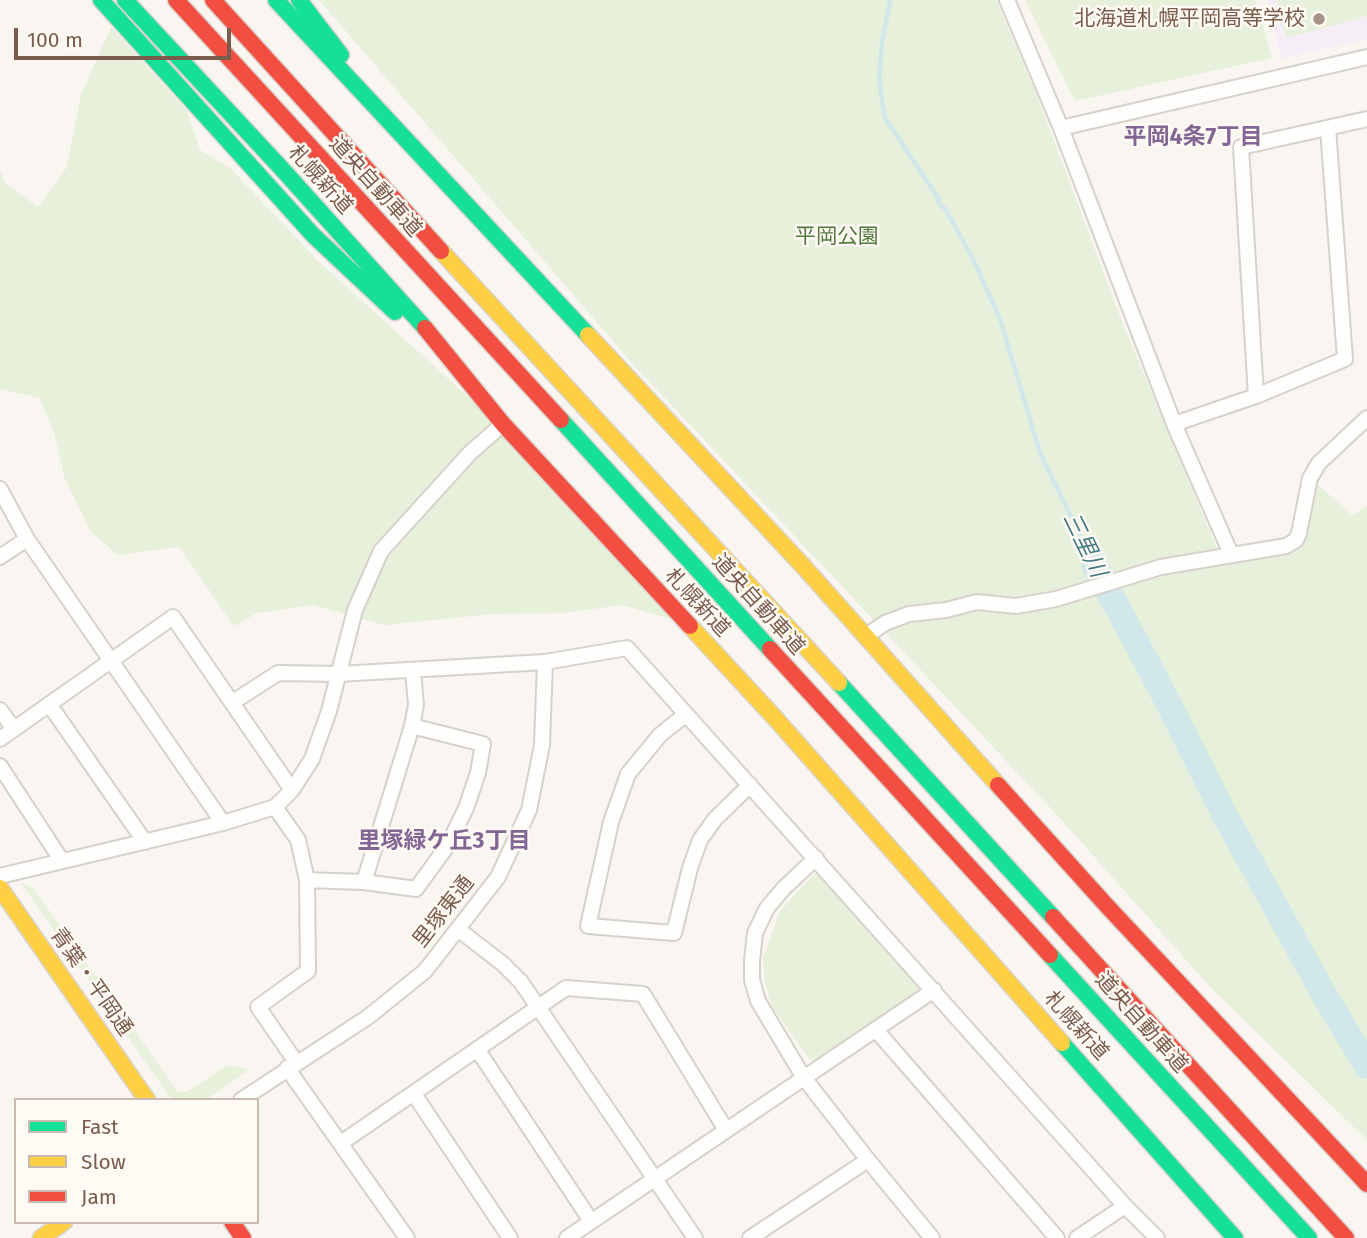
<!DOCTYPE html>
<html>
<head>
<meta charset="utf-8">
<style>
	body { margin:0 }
	#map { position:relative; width:1367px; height:1238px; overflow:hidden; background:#f9f5f0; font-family:"Fira Sans",sans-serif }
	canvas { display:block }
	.legend { position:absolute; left:14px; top:1098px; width:245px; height:126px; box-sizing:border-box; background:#fffaf3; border:2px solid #cabbb1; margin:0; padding:9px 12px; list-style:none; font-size:21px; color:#7a5c4d }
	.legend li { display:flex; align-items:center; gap:14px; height:35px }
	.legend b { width:35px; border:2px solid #cabbb1 }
	.scale { position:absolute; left:14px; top:28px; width:217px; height:32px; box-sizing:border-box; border:4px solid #7a5c4d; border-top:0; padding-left:9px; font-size:21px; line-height:24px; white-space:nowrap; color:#7a5c4d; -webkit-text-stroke:5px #fffaf3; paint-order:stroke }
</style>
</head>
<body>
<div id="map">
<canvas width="1367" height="1238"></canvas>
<ul class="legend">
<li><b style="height:9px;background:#16e098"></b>Fast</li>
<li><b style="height:9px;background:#ffcf43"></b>Slow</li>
<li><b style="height:9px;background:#f24e42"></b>Jam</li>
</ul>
<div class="scale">100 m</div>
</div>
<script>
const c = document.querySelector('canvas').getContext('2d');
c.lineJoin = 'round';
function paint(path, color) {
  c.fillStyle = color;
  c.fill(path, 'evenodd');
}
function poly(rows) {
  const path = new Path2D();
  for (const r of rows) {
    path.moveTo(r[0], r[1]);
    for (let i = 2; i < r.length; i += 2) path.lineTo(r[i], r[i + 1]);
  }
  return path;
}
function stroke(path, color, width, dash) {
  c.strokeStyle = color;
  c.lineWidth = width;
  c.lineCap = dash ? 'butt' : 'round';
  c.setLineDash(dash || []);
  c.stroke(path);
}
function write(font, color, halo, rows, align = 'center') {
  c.font = font + ' "Fira Sans","Noto Sans JP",sans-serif';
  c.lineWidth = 5;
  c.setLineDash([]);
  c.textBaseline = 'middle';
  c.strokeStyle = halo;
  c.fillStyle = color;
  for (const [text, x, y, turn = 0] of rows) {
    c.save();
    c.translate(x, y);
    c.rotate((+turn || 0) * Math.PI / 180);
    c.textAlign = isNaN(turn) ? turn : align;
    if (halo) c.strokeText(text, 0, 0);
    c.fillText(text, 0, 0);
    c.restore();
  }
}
const education = poly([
	[1267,0,1367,0,1367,39,1281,59]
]);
const green = poly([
	[319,0,996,0,1035,90,1124,327,1224,565,1273,557,1292,552,1302,544,1307,532,1316,483,1353,516,1367,505,1367,1140,1212,989,1057,815,633,364],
	[1025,0,1256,0,1272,58,1075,101],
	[1277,0,1367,0,1367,16,1286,38],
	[111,27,187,111,200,150,231,169,319,262,475,403,671,619,622,605,564,613,492,614,384,625,313,605,257,613,234,626,179,547,118,555,91,532,65,479,54,433,40,398,0,389,0,171,5,183,38,207,67,167,81,95],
	[814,874,821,874,921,986,918,991,816,1059,810,1060,771,1005,765,983,763,958,780,911],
	[21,883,33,888,178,1092,187,1092,228,1065,249,1069,206,1100,172,1100]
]);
const stream = poly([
	[890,0,882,42,879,81,885,118,938,198,939,203,946,210,973,259,1000,319,1040,453,1094,564]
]);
const river = poly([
	[1094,564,1159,685,1223,812,1321,989,1367,1066]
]);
const street = poly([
	[1007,0,1061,128,1174,424,1231,554],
	[1061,128,1367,57],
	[1256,396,1241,147,1367,119],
	[1174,424,1256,396,1345,359,1328,128],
	[0,489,27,539,223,823],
	[0,557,27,539],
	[866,636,885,623,909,614,946,610,977,602,1016,606,1056,599,1161,567,1286,546,1296,540,1299,533,1310,478,1319,463,1367,418],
	[233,702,278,673,339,674,545,662,627,648,1125,1206,1157,1238],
	[49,704,145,842],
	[0,710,14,729],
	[685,715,660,735,628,774,611,822,588,926,674,933,690,868,700,840,715,819,750,785],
	[0,739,173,617,292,790],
	[0,766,62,861],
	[275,807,298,840,307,880,308,971,258,1007,296,1062],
	[816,858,784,888,767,908,755,933,752,960,752,980,758,1001,804,1078,868,1160,932,1238],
	[0,876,223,823,275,807,292,790,312,759,329,711,355,610,381,551,470,453,503,424],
	[307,880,364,882,412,726,416,705,413,670],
	[364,882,416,889,448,845,466,808,478,773,483,744,412,726],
	[459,930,503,964,521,982,695,1238],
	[876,1030,1057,1238],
	[477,1049,591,1221],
	[287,1068,407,1238],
	[414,1094,510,1238],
	[241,1100,368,1017,425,971,498,877,529,810,542,745,545,662],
	[341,1143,566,988,643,994,726,1130],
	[567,1238,934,990],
	[750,1238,868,1160],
	[1077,1238,1125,1206]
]);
const fast = poly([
	[101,0,313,235,395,312],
	[125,0,282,169,425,328],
	[276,0,588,335],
	[299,0,341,55],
	[561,420,770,649],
	[839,683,1053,917],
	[1050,955,1309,1238],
	[1062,1043,1235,1238]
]);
const slow = poly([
	[441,251,839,683],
	[588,335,804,567,998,785],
	[690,626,775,718,1062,1043],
	[0,888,147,1100],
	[41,1238,64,1222]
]);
const jam = poly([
	[176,0,561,420],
	[213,0,441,251],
	[425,328,503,424,690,626],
	[770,649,1050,955],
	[998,785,1107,906,1367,1184],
	[1053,917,1346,1238],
	[232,1222,243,1238]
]);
const markers = [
	[1319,19,7,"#a69286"]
];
const poiNames = [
	["北海道札幌平岡高等学校",1305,19]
];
const streetNames = [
	["札幌新道",320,180,48],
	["道央自動車道",375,187,48],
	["札幌新道",697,603,47],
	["道央自動車道",758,605,48],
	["里塚東通",444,912,-52],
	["青葉・平岡通",91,982,55],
	["道央自動車道",1141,1023,48],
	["札幌新道",1076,1026,48]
];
const parkNames = [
	["平岡公園",837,237]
];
const neighbourhoodNames = [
	["平岡4条7丁目",1193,138],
	["里塚緑ケ丘3丁目",444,842]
];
const waterNames = [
	["三里川",1084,545,64]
];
paint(education, '#f6eef6');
paint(green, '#e7f0db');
stroke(stream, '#d0e8ea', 4.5);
stroke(river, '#d0e8ea', 26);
stroke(street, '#d7d1cb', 18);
stroke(fast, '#d9d2cb', 19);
stroke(slow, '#d9d2cb', 19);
stroke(jam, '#d9d2cb', 19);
stroke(street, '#fefefd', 14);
stroke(fast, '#16e098', 16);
stroke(slow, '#ffcf43', 16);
stroke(jam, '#f24e42', 16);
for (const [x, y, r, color] of markers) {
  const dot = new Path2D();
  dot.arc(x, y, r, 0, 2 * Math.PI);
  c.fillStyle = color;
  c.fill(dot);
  stroke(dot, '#fffaf3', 2.5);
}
write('21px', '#7a5c4d', '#fffaf3', poiNames, 'right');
write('21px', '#7a5c4d', '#fffaf3', streetNames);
write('21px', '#537a41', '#fffaf3', parkNames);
write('bold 23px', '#846695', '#fffaf3', neighbourhoodNames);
write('italic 23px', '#437c86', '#fffaf3', waterNames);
</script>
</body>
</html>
